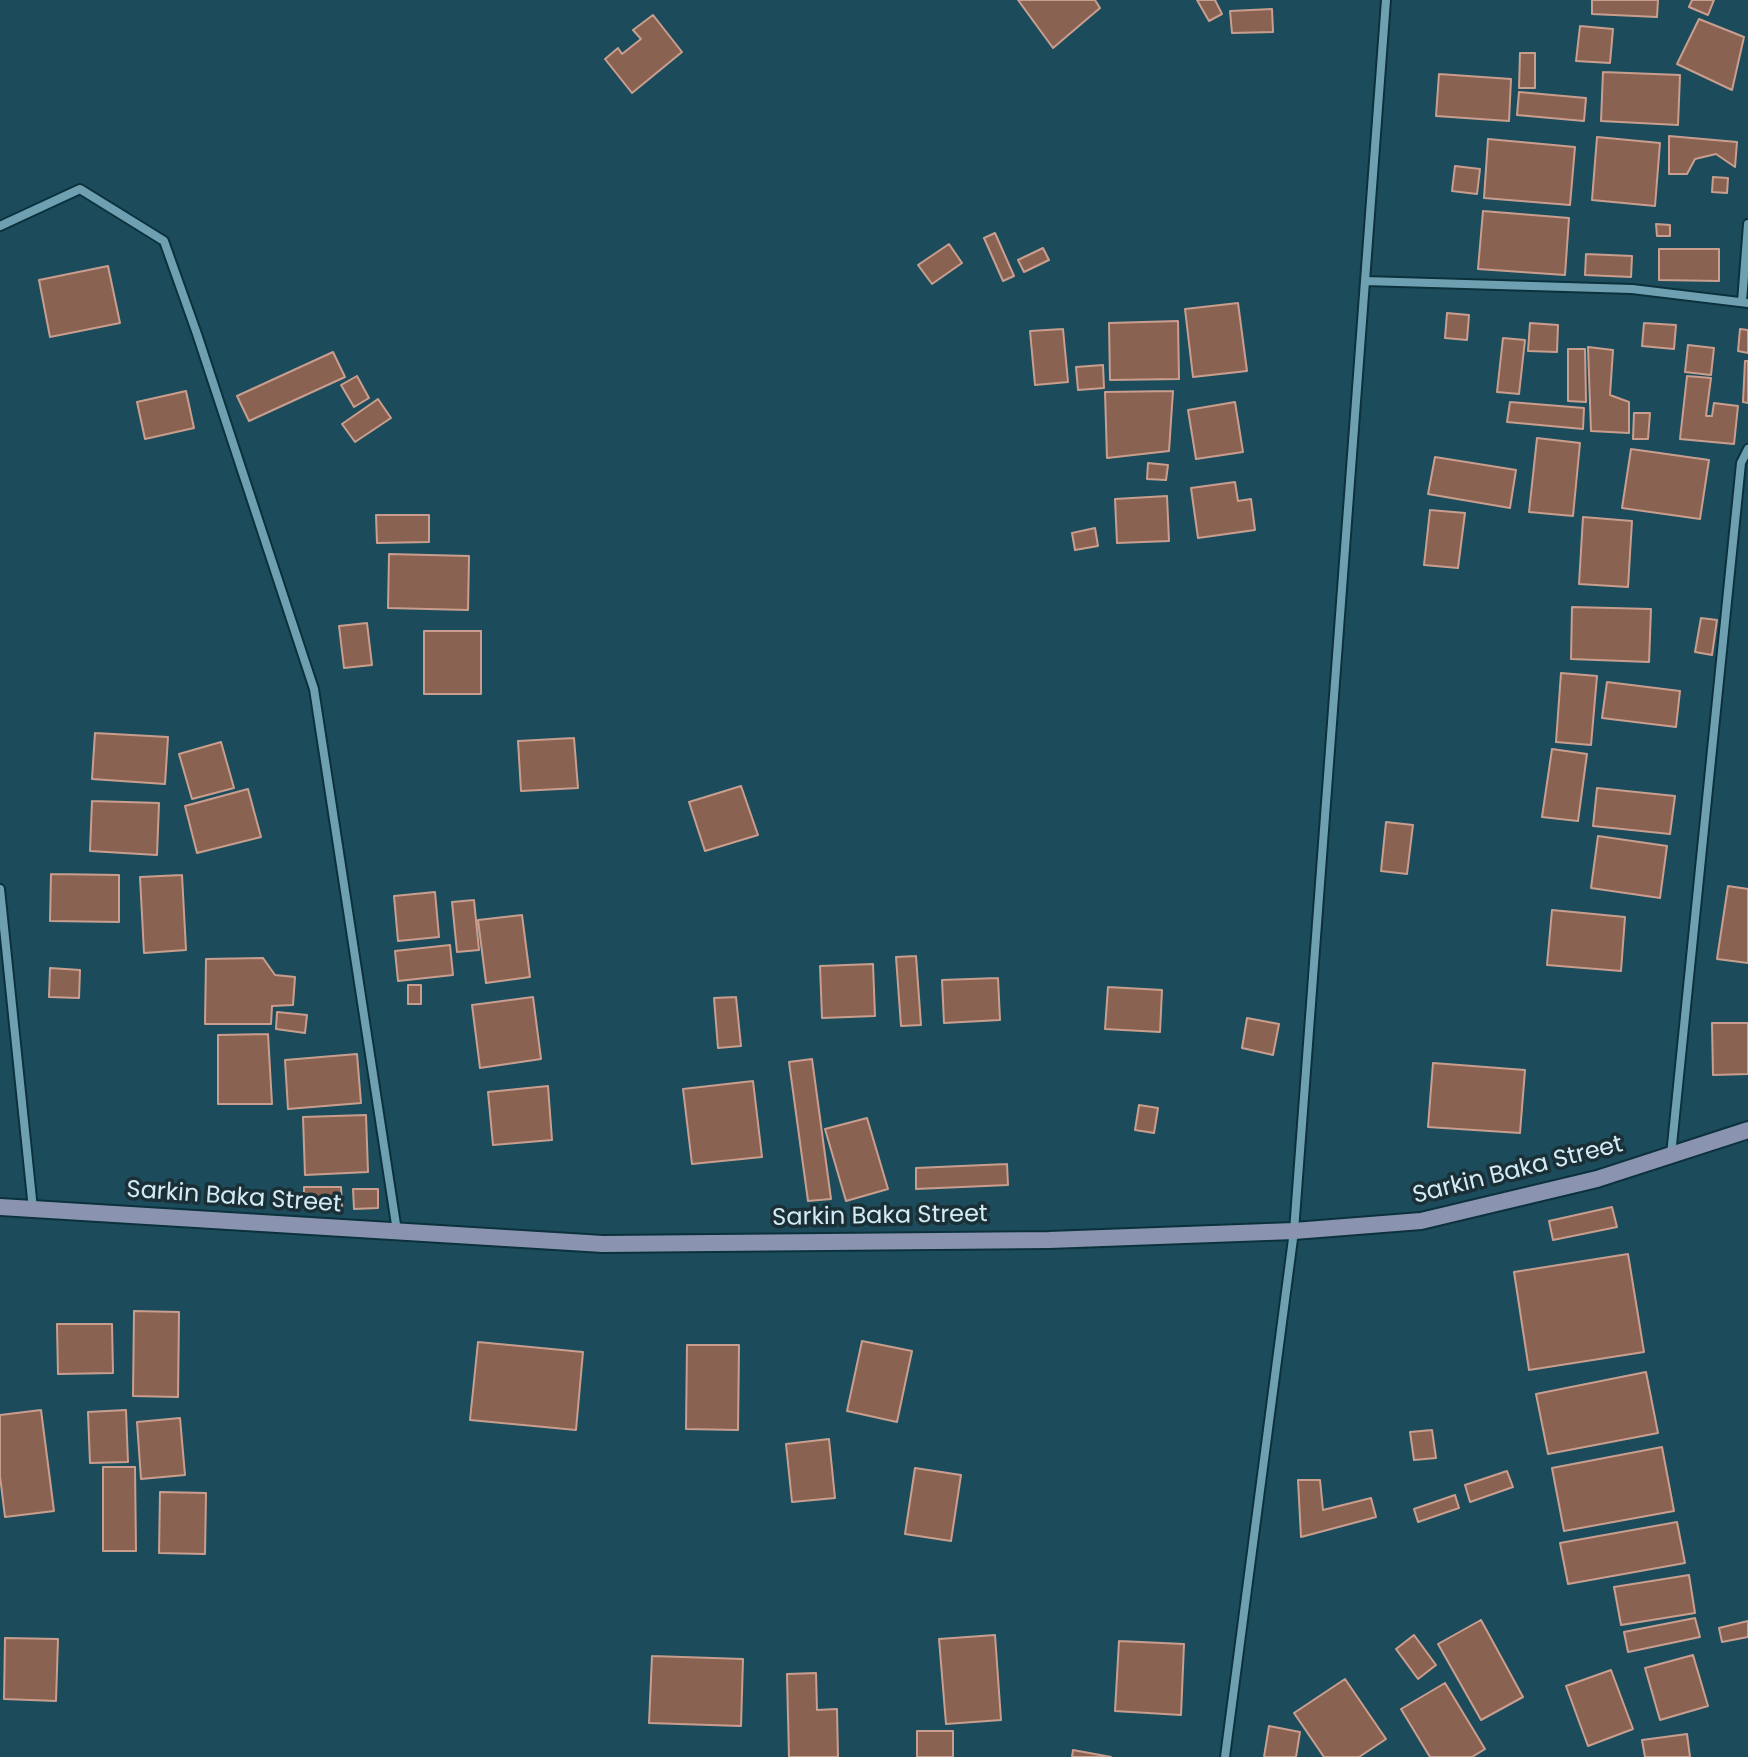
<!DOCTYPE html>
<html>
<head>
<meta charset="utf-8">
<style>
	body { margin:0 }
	canvas { display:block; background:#1c4c5b }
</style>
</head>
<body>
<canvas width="1748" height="1757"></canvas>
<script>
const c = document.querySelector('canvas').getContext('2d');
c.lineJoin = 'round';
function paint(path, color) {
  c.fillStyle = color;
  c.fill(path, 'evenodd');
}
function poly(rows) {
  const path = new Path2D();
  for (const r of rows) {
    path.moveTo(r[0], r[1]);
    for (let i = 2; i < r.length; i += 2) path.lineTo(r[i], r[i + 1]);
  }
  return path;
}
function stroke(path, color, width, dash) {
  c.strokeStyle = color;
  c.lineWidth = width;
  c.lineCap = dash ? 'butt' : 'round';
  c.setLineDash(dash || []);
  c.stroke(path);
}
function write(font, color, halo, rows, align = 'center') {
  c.font = font + ' Poppins,sans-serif';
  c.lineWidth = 7;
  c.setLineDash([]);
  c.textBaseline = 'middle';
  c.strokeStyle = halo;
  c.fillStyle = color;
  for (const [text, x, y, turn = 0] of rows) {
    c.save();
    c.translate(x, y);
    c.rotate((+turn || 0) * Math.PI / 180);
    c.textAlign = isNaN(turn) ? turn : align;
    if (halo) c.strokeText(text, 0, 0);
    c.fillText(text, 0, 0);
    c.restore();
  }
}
const building = poly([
	[1018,0,1095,0,1100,8,1053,48,1018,0],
	[1197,0,1215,0,1222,14,1209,21,1197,0],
	[1592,0,1658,0,1657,17,1592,14,1592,0],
	[1692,0,1714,0,1708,15,1689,7,1692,0],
	[1272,9,1273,32,1232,33,1230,11,1272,9],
	[653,15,682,52,632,93,605,59,618,48,622,54,641,39,633,30,653,15],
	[1699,19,1744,37,1732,90,1677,64,1699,19],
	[1580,26,1613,29,1610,63,1576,61,1580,26],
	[1520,53,1535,53,1535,88,1519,88,1520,53],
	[1603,72,1680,75,1678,125,1601,121,1603,72],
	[1439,74,1511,79,1509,121,1436,116,1439,74],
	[1519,92,1586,98,1584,121,1517,115,1519,92],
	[1669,136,1737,142,1735,167,1716,154,1695,159,1687,174,1669,174,1669,136],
	[1597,137,1660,143,1655,206,1592,200,1597,137],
	[1488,139,1575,147,1570,205,1484,198,1488,139],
	[1455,166,1480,169,1477,194,1452,191,1455,166],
	[1713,177,1728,178,1727,193,1712,192,1713,177],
	[1483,211,1569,218,1565,275,1478,269,1483,211],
	[1656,224,1670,225,1670,236,1657,236,1656,224],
	[995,233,1014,276,1003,281,984,238,995,233],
	[949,244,962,263,932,284,918,265,949,244],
	[1043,248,1049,260,1024,272,1018,260,1043,248],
	[1659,249,1719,249,1719,281,1659,280,1659,249],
	[1586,254,1632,256,1631,277,1585,275,1586,254],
	[108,266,120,323,50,337,39,280,108,266],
	[1238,303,1247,371,1193,377,1185,309,1238,303],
	[1447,313,1469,315,1467,340,1445,338,1447,313],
	[1178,321,1179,379,1110,380,1109,323,1178,321],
	[1530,323,1558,325,1557,352,1528,351,1530,323],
	[1644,323,1676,325,1674,349,1642,346,1644,323],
	[1063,329,1068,382,1035,385,1030,331,1063,329],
	[1740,329,1748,330,1748,353,1738,351,1740,329],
	[1503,338,1525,340,1519,394,1497,392,1503,338],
	[1688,345,1714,348,1711,375,1685,372,1688,345],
	[1588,347,1613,350,1610,395,1629,402,1629,433,1591,431,1588,347],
	[1568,349,1585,349,1586,402,1568,401,1568,349],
	[333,352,345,377,249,421,237,396,333,352],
	[1745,361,1748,361,1748,403,1743,402,1745,361],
	[1103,365,1104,388,1078,390,1076,367,1103,365],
	[357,376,369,398,354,407,341,385,357,376],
	[1687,376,1711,378,1706,416,1712,416,1714,403,1738,406,1734,444,1680,439,1687,376],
	[186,391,194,428,145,439,137,402,186,391],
	[1173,391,1169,451,1107,458,1105,392,1173,391],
	[378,399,391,418,355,442,342,424,378,399],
	[1235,402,1243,452,1196,459,1188,410,1235,402],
	[1510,402,1584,408,1583,429,1507,422,1510,402],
	[1634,413,1650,413,1648,439,1633,439,1634,413],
	[1537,438,1580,443,1573,516,1529,512,1537,438],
	[1631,449,1709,460,1700,519,1622,508,1631,449],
	[1435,457,1516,470,1510,508,1428,494,1435,457],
	[1148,463,1168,465,1166,480,1147,479,1148,463],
	[1235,482,1238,501,1251,499,1255,530,1198,538,1191,488,1235,482],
	[1167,496,1169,541,1117,543,1115,499,1167,496],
	[1430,510,1465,513,1458,568,1424,565,1430,510],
	[376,515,429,515,429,542,377,543,376,515],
	[1583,517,1632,521,1628,587,1579,584,1583,517],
	[1095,528,1098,546,1075,550,1072,533,1095,528],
	[389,554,469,556,468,610,388,608,389,554],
	[1572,607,1651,609,1649,662,1571,659,1572,607],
	[1701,618,1717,620,1712,655,1695,652,1701,618],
	[367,623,372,665,344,668,339,626,367,623],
	[424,631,481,631,481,694,424,694,424,631],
	[1561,673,1597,676,1591,745,1556,742,1561,673],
	[1607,682,1680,691,1676,727,1602,718,1607,682],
	[95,733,168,737,165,784,92,779,95,733],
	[574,738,578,788,521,791,518,741,574,738],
	[221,742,234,788,192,799,179,754,221,742],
	[1552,749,1587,754,1578,821,1542,817,1552,749],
	[741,786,758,835,705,851,689,802,741,786],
	[1597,788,1675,796,1670,834,1593,826,1597,788],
	[248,789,261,837,197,853,185,806,248,789],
	[92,801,159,803,157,855,90,851,92,801],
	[1386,822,1413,825,1407,874,1381,871,1386,822],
	[1598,836,1667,846,1660,898,1591,888,1598,836],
	[51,874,119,875,119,922,50,921,51,874],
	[182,875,186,950,144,953,140,877,182,875],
	[1728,886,1748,889,1748,963,1717,959,1728,886],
	[435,892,439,937,398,941,394,896,435,892],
	[474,900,479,950,457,952,452,902,474,900],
	[1552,910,1625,917,1621,971,1547,965,1552,910],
	[522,915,530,977,486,983,478,920,522,915],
	[450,945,453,975,398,981,395,951,450,945],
	[916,956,921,1025,901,1026,896,957,916,956],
	[263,958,275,975,295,977,293,1005,272,1006,271,1024,205,1024,206,959,263,958],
	[873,964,875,1016,822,1018,820,966,873,964],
	[50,968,80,970,79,998,49,997,50,968],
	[998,978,1000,1020,944,1023,942,980,998,978],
	[408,985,421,985,421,1004,408,1004,408,985],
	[1108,987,1162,990,1160,1032,1105,1029,1108,987],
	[533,997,541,1059,480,1068,472,1005,533,997],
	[736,997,741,1046,718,1048,714,998,736,997],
	[277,1012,307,1015,305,1033,276,1029,277,1012],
	[1247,1018,1279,1024,1273,1055,1242,1048,1247,1018],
	[1712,1023,1748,1023,1748,1074,1713,1075,1712,1023],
	[268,1034,272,1104,218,1104,218,1035,268,1034],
	[357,1054,361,1103,288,1109,285,1060,357,1054],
	[812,1059,831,1199,808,1201,789,1062,812,1059],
	[1433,1063,1525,1070,1520,1133,1428,1127,1433,1063],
	[753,1081,762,1157,692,1164,683,1089,753,1081],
	[548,1086,552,1140,493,1145,488,1092,548,1086],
	[1139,1105,1158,1108,1154,1133,1135,1130,1139,1105],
	[366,1115,368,1172,305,1175,303,1117,366,1115],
	[867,1118,888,1189,846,1201,825,1129,867,1118],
	[1007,1164,1008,1185,916,1189,916,1168,1007,1164],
	[304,1187,341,1187,342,1208,304,1209,304,1187],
	[353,1189,378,1189,378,1208,354,1209,353,1189],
	[1612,1207,1617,1227,1553,1240,1549,1221,1612,1207],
	[1628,1254,1644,1352,1529,1370,1514,1272,1628,1254],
	[134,1311,179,1312,178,1397,133,1396,134,1311],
	[57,1324,112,1324,113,1373,58,1374,57,1324],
	[862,1341,912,1351,897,1422,847,1411,862,1341],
	[478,1342,583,1352,576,1430,470,1420,478,1342],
	[687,1345,739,1345,738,1430,686,1429,687,1345],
	[1646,1372,1658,1433,1548,1454,1536,1394,1646,1372],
	[41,1410,54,1511,5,1517,0,1476,0,1415,41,1410],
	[126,1410,128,1462,90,1463,88,1412,126,1410],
	[180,1418,185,1475,141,1479,137,1422,180,1418],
	[1432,1430,1436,1458,1414,1460,1410,1432,1432,1430],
	[829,1439,835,1498,792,1502,786,1444,829,1439],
	[1662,1447,1674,1511,1564,1531,1552,1468,1662,1447],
	[103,1467,135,1467,136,1551,103,1551,103,1467],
	[915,1468,961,1475,951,1541,905,1534,915,1468],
	[1507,1471,1513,1487,1470,1502,1465,1485,1507,1471],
	[1298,1480,1320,1480,1323,1510,1371,1498,1376,1517,1301,1537,1298,1480],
	[160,1492,206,1493,205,1554,159,1553,160,1492],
	[1455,1495,1459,1508,1418,1522,1414,1509,1455,1495],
	[1677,1522,1685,1563,1568,1584,1560,1543,1677,1522],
	[1689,1575,1695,1613,1621,1625,1614,1587,1689,1575],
	[1695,1618,1700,1637,1628,1652,1624,1632,1695,1618],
	[1481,1620,1523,1697,1481,1720,1438,1644,1481,1620],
	[1748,1621,1748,1637,1722,1642,1719,1628,1748,1621],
	[995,1635,1001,1720,946,1724,939,1639,995,1635],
	[1414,1635,1436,1665,1418,1679,1396,1649,1414,1635],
	[5,1638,58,1639,56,1701,4,1699,5,1638],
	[1119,1641,1184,1644,1181,1715,1115,1711,1119,1641],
	[1693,1655,1708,1706,1660,1720,1645,1668,1693,1655],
	[652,1656,743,1659,741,1726,649,1723,652,1656],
	[1611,1670,1633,1729,1588,1746,1566,1686,1611,1670],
	[816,1673,817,1710,837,1709,838,1757,789,1757,787,1674,816,1673],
	[1345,1679,1386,1739,1359,1757,1324,1757,1294,1713,1345,1679],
	[1445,1683,1485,1749,1472,1757,1430,1757,1401,1709,1445,1683],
	[1269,1726,1300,1732,1296,1757,1264,1757,1269,1726],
	[917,1731,953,1731,953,1757,917,1757,917,1731],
	[1687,1734,1690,1757,1645,1757,1642,1740,1687,1734],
	[1073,1750,1111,1757,1072,1757,1073,1750]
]);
const street = poly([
	[0,226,80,189,164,241,197,334,314,689,397,1231],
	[1365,281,1632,289,1748,303],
	[1742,302,1748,224],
	[0,889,33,1209],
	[1671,1155,1741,463,1748,449],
	[1225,1757,1294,1231,1386,0]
]);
const secondary = poly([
	[0,1207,603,1244,1049,1240,1294,1231,1421,1221,1597,1179,1748,1130]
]);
const streetNames = [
	["Sarkin Baka Street",1518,1171,-14],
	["Sarkin Baka Street",234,1198,4],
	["Sarkin Baka Street",880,1217,-1]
];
paint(building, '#8a6252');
stroke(building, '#ca9e8e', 2);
stroke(street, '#0b313c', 12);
stroke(secondary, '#0b313c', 20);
stroke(street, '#6fa0b1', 8);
stroke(secondary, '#8a94b0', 16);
write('24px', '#d2ebf4', '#1b2f36', streetNames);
</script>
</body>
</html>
